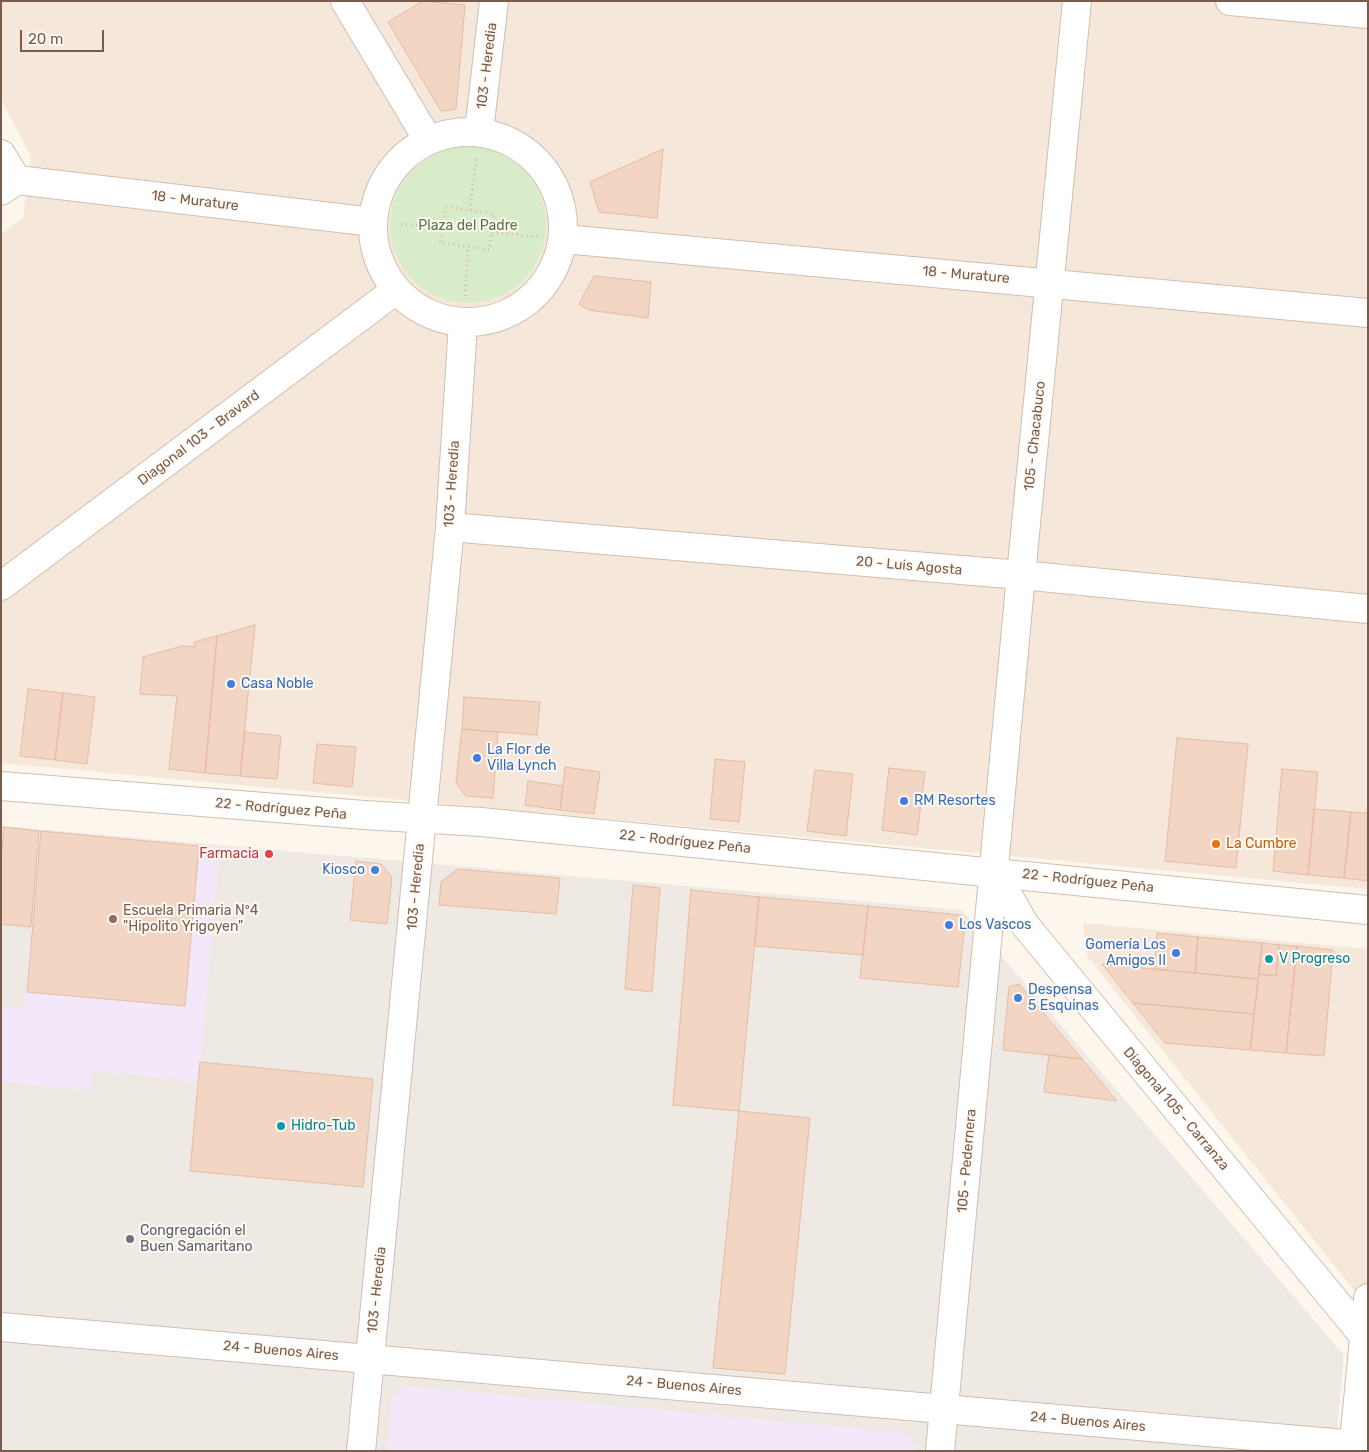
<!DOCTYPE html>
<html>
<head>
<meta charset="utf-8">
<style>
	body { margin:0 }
	#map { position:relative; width:1369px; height:1452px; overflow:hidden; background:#fdf6ec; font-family:Rubik,sans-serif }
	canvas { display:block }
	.frame { position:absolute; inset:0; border:2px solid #7a5c4d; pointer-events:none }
	.scale { position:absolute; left:20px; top:30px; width:84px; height:22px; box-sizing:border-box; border:2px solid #7a5c4d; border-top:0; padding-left:6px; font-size:15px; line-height:18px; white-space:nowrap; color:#7a5c4d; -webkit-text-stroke:4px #fffaf3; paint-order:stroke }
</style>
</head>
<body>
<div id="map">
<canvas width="1369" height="1452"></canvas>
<div class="frame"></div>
<div class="scale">20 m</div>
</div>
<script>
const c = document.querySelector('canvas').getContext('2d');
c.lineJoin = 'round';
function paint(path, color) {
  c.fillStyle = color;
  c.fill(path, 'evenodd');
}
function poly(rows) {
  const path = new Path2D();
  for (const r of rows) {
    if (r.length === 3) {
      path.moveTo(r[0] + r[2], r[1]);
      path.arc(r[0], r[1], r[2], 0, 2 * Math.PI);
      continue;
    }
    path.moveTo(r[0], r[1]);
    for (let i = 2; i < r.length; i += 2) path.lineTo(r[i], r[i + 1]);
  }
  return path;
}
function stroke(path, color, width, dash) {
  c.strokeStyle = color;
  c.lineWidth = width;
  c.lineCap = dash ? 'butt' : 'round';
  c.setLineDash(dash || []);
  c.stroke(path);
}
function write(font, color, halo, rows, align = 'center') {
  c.font = font + ' Rubik,sans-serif';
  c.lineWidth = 4;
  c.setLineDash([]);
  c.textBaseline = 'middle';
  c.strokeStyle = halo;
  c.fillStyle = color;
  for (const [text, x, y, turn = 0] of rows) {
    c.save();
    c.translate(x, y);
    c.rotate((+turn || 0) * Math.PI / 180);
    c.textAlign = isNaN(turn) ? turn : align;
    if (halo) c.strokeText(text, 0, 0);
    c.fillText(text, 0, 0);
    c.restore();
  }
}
const residential = poly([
	[1,1,1368,1,1368,889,1,763,1,234,23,218,31,156,1,100],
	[1083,923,1368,949,1368,1308,1087,956]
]);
const industrial = poly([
	[1,826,962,910,1344,1355,1335,1451,1,1451]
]);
const education = poly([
	[39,831,220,847,199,1082,92,1070,90,1090,1,1082,1,1007,24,1008],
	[405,1386,904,1433,915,1447,915,1451,387,1451,392,1397]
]);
const green = poly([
	[468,225,78]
]);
const building = poly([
	[423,1,465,5,456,109,441,111,388,22,423,1],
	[663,149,657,218,599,212,590,182,663,149],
	[594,276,651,282,648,318,588,310,579,304,594,276],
	[255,625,240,776,205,773,217,636,255,625],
	[217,636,205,773,169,769,177,696,140,694,143,657,182,646,195,647,194,642,217,636],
	[28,689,63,693,55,760,20,756,28,689],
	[63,693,95,697,87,764,55,760,63,693],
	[464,697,540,702,537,735,462,729,464,697],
	[462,729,498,732,493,798,466,796,456,783,462,729],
	[245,732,281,736,277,779,240,776,245,732],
	[1177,738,1248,744,1236,868,1165,861,1177,738],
	[317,744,356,747,352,787,313,783,317,744],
	[715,759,745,762,739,822,710,819,715,759],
	[565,767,600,772,594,814,560,810,565,767],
	[889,768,925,772,917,835,882,830,889,768],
	[1282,769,1318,772,1308,875,1273,871,1282,769],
	[815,770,853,774,846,836,807,831,815,770],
	[528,781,563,786,560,810,525,805,528,781],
	[1314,809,1351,812,1344,878,1308,875,1314,809],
	[1351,812,1368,813,1368,881,1344,878,1351,812],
	[4,827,39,831,31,927,1,924,1,862,4,827],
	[41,831,199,846,185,1006,27,992,41,831],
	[356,861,381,864,392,877,387,924,350,920,356,861],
	[458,869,560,878,556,914,439,905,441,882,458,869],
	[633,885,660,888,652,992,625,989,633,885],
	[691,890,759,897,739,1111,673,1105,691,890],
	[759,897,868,906,863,955,755,946,759,897],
	[868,906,960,915,965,923,958,987,860,978,868,906],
	[1157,933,1198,937,1195,973,1154,969,1157,933],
	[1198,937,1262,943,1258,979,1195,973,1198,937],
	[1262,943,1279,945,1276,976,1259,974,1262,943],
	[1279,945,1297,946,1286,1053,1250,1050,1259,974,1276,976,1279,945],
	[1297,946,1333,950,1324,1056,1286,1053,1297,946],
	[1102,964,1258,979,1254,1014,1133,1003,1102,964],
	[1019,984,1082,1059,1003,1050,1009,987,1019,984],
	[1133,1003,1254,1014,1250,1050,1165,1043,1133,1003],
	[1049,1055,1082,1059,1117,1101,1044,1092,1049,1055],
	[200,1062,373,1079,363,1187,190,1171,200,1062],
	[739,1111,810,1118,785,1374,713,1368,739,1111]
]);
const path = poly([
	[446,207,494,214,489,250,440,242,446,207],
	[470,210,476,159],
	[401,224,443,227],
	[492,232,538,237],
	[465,296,468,247]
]);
const minor = poly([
	[345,1,428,140],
	[1230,1,1368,14],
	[468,227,95],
	[479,132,494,1],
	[1,154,17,180],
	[1,191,17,180,373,222],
	[564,239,1368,313],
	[450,527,1021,575,1368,609],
	[1,586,396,290],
	[1,786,364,815,481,822,1368,910],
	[994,871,1025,925,1368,1341],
	[1,1327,1368,1446],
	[361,1451,450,527,463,323],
	[940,1451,1021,575,1077,1],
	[1353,1451,1368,1298]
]);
const markers = [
	[231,684,5,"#3f7fe0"],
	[477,758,5,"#3f7fe0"],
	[904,801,5,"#3f7fe0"],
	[1216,844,5,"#e8710a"],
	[269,854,5,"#e0444e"],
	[375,870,5,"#3f7fe0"],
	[113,919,5,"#8d6e63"],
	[949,925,5,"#3f7fe0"],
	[1176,953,5,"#3f7fe0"],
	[1269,959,5,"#0f9aa8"],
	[1018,998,5,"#3f7fe0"],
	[281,1126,5,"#0f9aa8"],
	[130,1239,5,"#6b7280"]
];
const streetNames = [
	["103 - Heredia",487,66,-83],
	["18 - Murature",195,201,7],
	["18 - Murature",966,275,5],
	["105 - Chacabuco",1035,436,-84],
	["Diagonal 103 - Bravard",199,438,-37],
	["103 - Heredia",452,484,-86],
	["20 - Luis Agosta",909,566,5],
	["22 - Rodríguez Peña",281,809,5],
	["22 - Rodríguez Peña",685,842,6],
	["22 - Rodríguez Peña",1088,881,6],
	["103 - Heredia",416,887,-85],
	["Diagonal 105 - Carranza",1176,1109,50],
	["105 - Pedernera",967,1161,-85],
	["103 - Heredia",377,1290,-84],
	["24 - Buenos Aires",281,1351,5],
	["24 - Buenos Aires",684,1386,5],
	["24 - Buenos Aires",1088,1422,5]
];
const parkNames = [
	["Plaza del Padre",468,226]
];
const shopNames = [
	["Casa Noble",241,684],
	["La Flor de",487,750],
	["Villa Lynch",487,766],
	["RM Resortes",914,801],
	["Kiosco",365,870,"right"],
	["Los Vascos",959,925],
	["Gomería Los",1166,945,"right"],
	["Amigos II",1166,961,"right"],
	["Despensa",1028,990],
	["5 Esquinas",1028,1006]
];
const foodNames = [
	["La Cumbre",1226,844]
];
const healthNames = [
	["Farmacia",259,854]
];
const educationNames = [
	["Escuela Primaria Nº4",123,911],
	["\"Hipolito Yrigoyen\"",123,927]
];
const cultureNames = [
	["V Progreso",1279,959],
	["Hidro-Tub",291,1126]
];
const worshipNames = [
	["Congregación el",140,1231],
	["Buen Samaritano",140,1247]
];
paint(residential, '#f5e8da');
paint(industrial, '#efe9e4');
paint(education, '#f3e8fa');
paint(green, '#d8ecc9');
paint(building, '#f3d5c3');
stroke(building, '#e6bba3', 1);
stroke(minor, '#d1beb0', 30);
stroke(path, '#d9b8a5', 3, [1, 4]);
stroke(minor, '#fff', 28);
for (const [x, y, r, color] of markers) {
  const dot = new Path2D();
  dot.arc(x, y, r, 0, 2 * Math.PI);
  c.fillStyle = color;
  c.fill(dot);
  stroke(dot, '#fffaf3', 2);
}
write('14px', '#7a5c4d', '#fffaf3', streetNames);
write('14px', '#537a41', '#fffaf3', parkNames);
write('14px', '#366cbe', '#fffaf3', shopNames, 'left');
write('14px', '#c56008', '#fffaf3', foodNames, 'left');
write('14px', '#be3a42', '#fffaf3', healthNames, 'right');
write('14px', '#785e54', '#fffaf3', educationNames, 'left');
write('14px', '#0d838f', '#fffaf3', cultureNames, 'left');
write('14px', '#5b616d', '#fffaf3', worshipNames, 'left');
</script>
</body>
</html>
